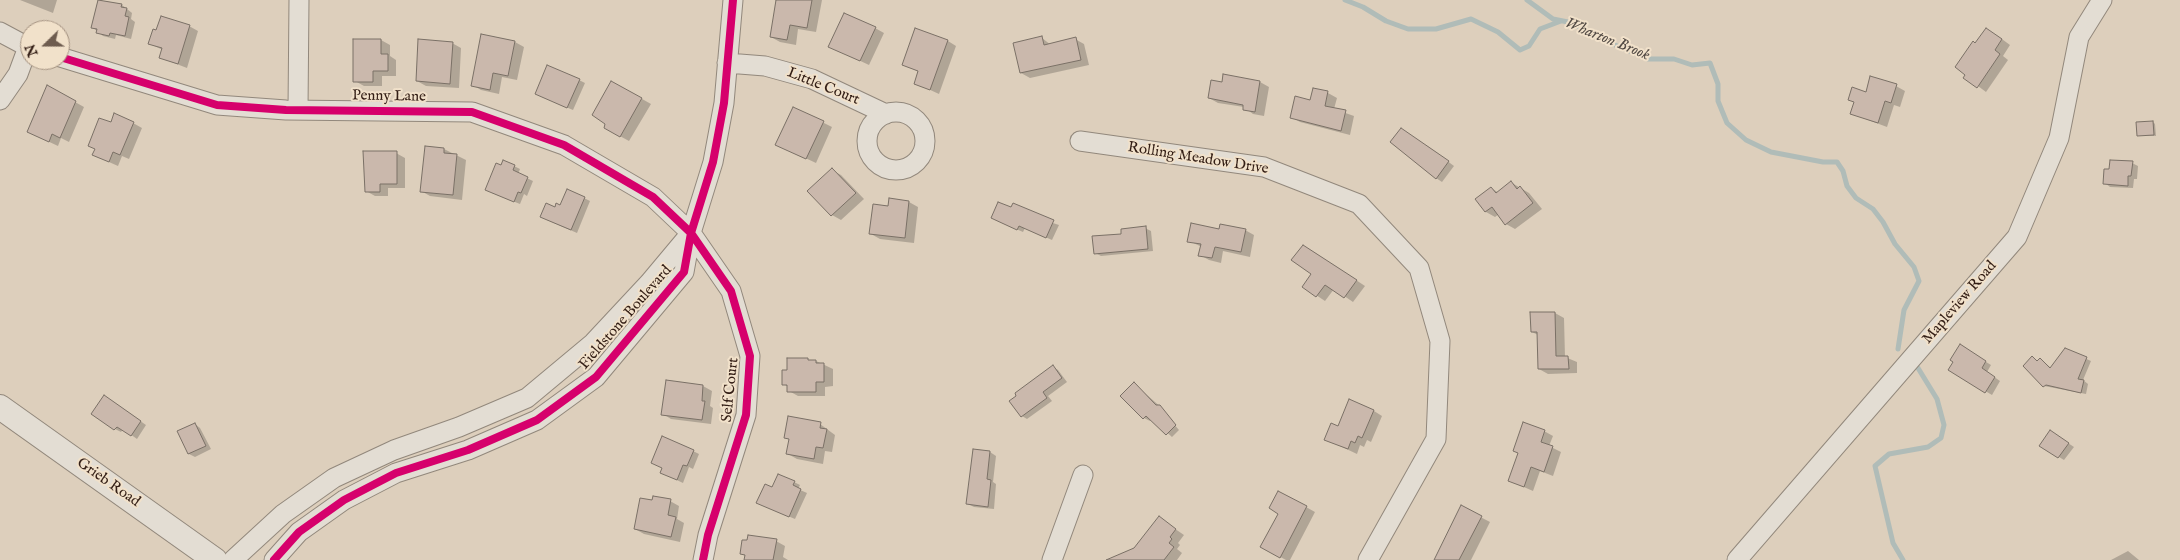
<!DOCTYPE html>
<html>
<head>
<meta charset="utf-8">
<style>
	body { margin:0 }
	#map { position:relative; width:2180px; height:560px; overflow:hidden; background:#ddcfbc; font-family:"IM FELL English",serif }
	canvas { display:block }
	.north { position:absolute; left:20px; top:20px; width:50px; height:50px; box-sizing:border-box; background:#f1e1ca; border:1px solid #a59382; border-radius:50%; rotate:248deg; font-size:14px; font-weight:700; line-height:20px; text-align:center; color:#331e15 }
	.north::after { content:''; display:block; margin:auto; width:18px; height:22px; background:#6e5c4f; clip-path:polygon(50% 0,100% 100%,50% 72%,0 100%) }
</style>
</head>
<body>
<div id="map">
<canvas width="2180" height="560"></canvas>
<div class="north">N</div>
</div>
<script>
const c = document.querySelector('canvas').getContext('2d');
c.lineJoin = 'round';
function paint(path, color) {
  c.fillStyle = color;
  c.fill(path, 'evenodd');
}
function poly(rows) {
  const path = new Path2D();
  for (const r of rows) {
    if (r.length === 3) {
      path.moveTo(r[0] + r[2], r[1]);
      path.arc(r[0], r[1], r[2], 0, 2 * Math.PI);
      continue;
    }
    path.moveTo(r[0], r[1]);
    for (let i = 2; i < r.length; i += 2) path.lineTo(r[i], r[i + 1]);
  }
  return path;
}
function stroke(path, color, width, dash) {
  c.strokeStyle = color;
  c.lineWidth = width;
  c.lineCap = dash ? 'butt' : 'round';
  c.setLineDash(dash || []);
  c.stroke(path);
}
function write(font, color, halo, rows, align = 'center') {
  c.font = font + ' "IM FELL English",serif';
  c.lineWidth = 4;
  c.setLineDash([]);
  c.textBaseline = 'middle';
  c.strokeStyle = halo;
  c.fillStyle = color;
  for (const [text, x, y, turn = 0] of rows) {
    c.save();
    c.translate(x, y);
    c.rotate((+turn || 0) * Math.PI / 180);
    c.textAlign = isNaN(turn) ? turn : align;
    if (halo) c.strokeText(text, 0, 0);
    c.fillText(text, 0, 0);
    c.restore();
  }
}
const shadow = poly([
	[20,0,57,0,53,13],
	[99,0,122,5,132,13,131,19,135,22,131,39,116,35,115,39,103,36,92,27],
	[778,0,822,0,816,32,798,29,796,45,780,42,771,37],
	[189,26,198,31,187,68,161,58,163,50,150,44],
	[875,28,884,33,869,65,839,51],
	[1995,34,2010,45,2003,56,2008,60,1986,92,1978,86,1976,44],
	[1042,38,1051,45,1075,39,1084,44,1089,65,1030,78,1021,73],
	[381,40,390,45,390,56,396,60,396,76,382,76,382,86,364,86,355,81],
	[948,41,956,46,939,94,915,83,919,72,903,64],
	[515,42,524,47,517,80,502,77,499,94,481,90,473,85],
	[452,43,461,48,459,88,426,86,417,81],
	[1224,76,1260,82,1269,87,1264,116,1253,114,1244,107,1218,103,1209,98,1223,83],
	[579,80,585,83,573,110,542,97],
	[612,82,651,104,629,141,605,128],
	[1896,86,1905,91,1900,107,1894,105,1887,127,1852,114,1866,93],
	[1314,90,1328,93,1337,98,1334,109,1354,116,1350,135,1300,122,1291,117,1311,101],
	[75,102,84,107,69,142,61,138,58,146,28,132],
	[794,108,832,127,816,163,786,149],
	[2153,122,2155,124,2156,136,2138,135],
	[133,123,142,128,129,159,122,156,118,166,93,155,111,124],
	[1426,145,1454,166,1442,182,1436,178],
	[444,149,466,160,462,200,430,196,421,191],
	[396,153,405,158,405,188,388,188,388,196,375,196,366,191],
	[2132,163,2138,166,2137,179,2134,179,2133,188,2110,187,2105,183],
	[502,166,514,166,520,169,518,174,533,181,527,196,524,194,520,204,492,193],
	[832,170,841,175,864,199,841,220,832,215,809,191],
	[1512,183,1529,193,1542,209,1515,229,1506,224,1499,214,1495,217,1486,212,1477,199,1491,188,1499,193],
	[584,198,590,201,577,233,547,220,556,208],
	[909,202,918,207,914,243,880,239,871,234,889,207],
	[1011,209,1059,225,1052,240,1025,228,1023,232,998,221],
	[1145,228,1151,231,1153,251,1101,256,1095,253,1123,235],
	[1245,230,1254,235,1250,257,1223,251,1221,263,1209,260,1200,255,1202,247,1189,241,1220,231],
	[1312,251,1365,286,1353,302,1334,289,1325,301,1304,287,1312,274],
	[1555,313,1564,318,1565,357,1577,362,1577,373,1548,374,1539,369,1538,335,1532,332],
	[1960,346,1991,365,1987,372,2000,381,1992,395,1950,370],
	[2066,350,2091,361,2083,380,2088,384,2086,394,2044,386,2033,358,2038,361,2040,359,2044,362,2051,368],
	[816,361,833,369,833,386,825,387,825,396,798,396,789,391,789,387,783,384],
	[1053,367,1058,370,1067,382,1048,396,1052,401,1027,419,1022,416],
	[1134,384,1162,408,1160,408,1179,430,1180,429,1172,437,1152,419,1150,421,1144,418],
	[703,386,712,391,710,406,713,408,711,424,671,419,663,414],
	[110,400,146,425,137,439,123,429,121,432,115,429],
	[1374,411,1382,416,1371,442,1367,440,1364,447,1360,445,1357,454,1325,439,1339,427],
	[195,424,200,428,211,449,195,457,189,454],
	[820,424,835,435,832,452,825,451,823,464,797,459,788,454,790,440,785,437],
	[1544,431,1553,436,1549,446,1561,452,1553,476,1540,471,1533,491,1510,481],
	[2056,435,2074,447,2064,460,2059,457],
	[693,451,699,454,693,469,689,467,683,483,662,473],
	[990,452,996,456,993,482,996,484,994,509,974,507,968,504],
	[794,482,800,485,798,489,807,493,795,519,764,506,773,489],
	[670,501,679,506,677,519,684,523,680,542,644,534,635,529,653,502],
	[1306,507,1315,512,1290,560,1286,560,1262,547,1280,513],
	[1461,507,1490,522,1471,560,1437,560],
	[1159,518,1184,535,1178,543,1180,545,1177,549,1182,553,1177,560,1124,560],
	[776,541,785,546,783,557,788,560,745,560,746,556,741,554],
	[2128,551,2139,560,2111,560]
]);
const stream = poly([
	[1345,0,1363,7,1386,21,1408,29,1436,29,1471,19,1498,32,1520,50,1529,46,1540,29,1561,21],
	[1527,0,1553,19,1573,23,1596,37,1648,59,1674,59,1692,65,1710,63,1718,84,1718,101,1727,123,1746,140,1771,152,1823,162,1837,162,1843,171,1847,186,1856,198,1873,209,1883,222,1895,244,1914,267,1919,281,1904,310,1898,349],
	[1903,560,1893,543,1875,466,1889,454,1928,447,1941,438,1944,425,1937,399,1918,368]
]);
const building = poly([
	[98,0,122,4,121,7,127,8,125,16,129,17,125,36,110,33,109,36,96,33,97,29,91,28,98,0],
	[776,0,812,0,807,28,790,25,787,40,770,37,776,0],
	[844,13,876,27,860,61,828,47,844,13],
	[161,16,190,25,178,64,159,58,162,48,148,44,153,29,156,30,161,16],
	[915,28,948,40,930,90,914,84,918,71,902,65,915,28],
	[1986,28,2002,39,1995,50,2000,54,1977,88,1963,78,1965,75,1955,67,1973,41,1975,43,1986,28],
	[481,34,515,41,508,76,493,73,490,90,471,86,481,34],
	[1042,36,1044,45,1076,37,1081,60,1020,73,1013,43,1042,36],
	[353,39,381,39,381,54,388,54,388,71,373,71,373,82,353,82,353,39],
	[418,39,453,42,450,84,416,81,418,39],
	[547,65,580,79,567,108,535,94,547,65],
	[1223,74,1260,81,1255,112,1243,110,1243,105,1208,98,1211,80,1222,82,1223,74],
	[1870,76,1897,84,1891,103,1885,101,1878,123,1850,114,1854,102,1848,100,1852,87,1866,92,1870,76],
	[611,81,642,98,620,137,604,128,605,124,592,115,611,81],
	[47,85,76,101,60,138,52,134,49,142,27,132,47,85],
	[1313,88,1328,91,1325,106,1346,110,1341,131,1290,118,1295,96,1310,100,1313,88],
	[793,107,824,121,806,159,775,145,793,107],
	[114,113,134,122,120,155,113,152,109,162,92,155,95,149,88,146,99,118,111,122,114,113],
	[2153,121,2154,135,2137,136,2136,122,2153,121],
	[1401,128,1449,161,1436,179,1390,142,1401,128],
	[425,146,444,148,444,153,457,154,453,195,420,192,425,146],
	[363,151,397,151,397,184,380,184,380,192,365,192,363,151],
	[503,160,515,165,513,170,528,177,521,193,518,192,514,202,485,190,496,163,501,165,503,160],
	[2110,160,2133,161,2131,176,2128,176,2128,186,2103,184,2104,169,2109,169,2110,160],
	[832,168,856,193,831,216,807,191,832,168],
	[1511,181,1517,189,1520,186,1533,203,1505,225,1492,207,1485,212,1475,199,1491,187,1496,193,1511,181],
	[567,189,585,197,571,230,540,217,546,203,555,207,556,203,560,205,567,189],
	[889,198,909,201,905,238,869,234,873,204,888,206,889,198],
	[998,202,1011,207,1013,203,1054,220,1046,238,1019,226,1017,230,991,218,998,202],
	[1191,223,1219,229,1220,224,1246,229,1241,252,1215,247,1212,258,1198,256,1201,244,1187,242,1191,223],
	[1146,226,1148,249,1094,254,1092,236,1121,234,1121,229,1146,226],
	[1303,245,1357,280,1344,298,1325,285,1316,297,1302,287,1311,274,1291,260,1303,245],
	[1530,312,1555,312,1556,356,1568,356,1569,369,1538,369,1537,332,1531,332,1530,312],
	[1960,344,1986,361,1982,368,1995,377,1985,393,1948,370,1953,362,1950,360,1960,344],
	[2065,348,2087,357,2078,379,2084,380,2081,393,2046,385,2043,387,2023,366,2032,356,2037,361,2040,358,2050,368,2065,348],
	[787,358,808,358,808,360,816,360,816,363,824,363,824,382,816,382,816,392,787,392,787,385,782,385,782,370,787,370,787,358],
	[1053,365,1062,378,1043,392,1047,398,1021,417,1009,401,1016,396,1015,393,1053,365],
	[666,380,703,385,702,401,705,401,702,420,661,415,666,380],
	[1134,382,1156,405,1160,405,1176,425,1166,435,1146,416,1143,419,1120,396,1134,382],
	[104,395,141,421,131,436,117,427,114,430,91,414,104,395],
	[1349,399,1374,410,1362,438,1358,436,1355,443,1351,441,1348,449,1324,440,1331,423,1338,426,1349,399],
	[788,416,821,422,820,428,827,429,823,448,816,447,814,459,786,454,789,439,784,438,788,416],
	[1523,422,1545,430,1541,442,1553,446,1544,472,1531,467,1524,487,1508,481,1518,453,1513,451,1523,422],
	[195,423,206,446,188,454,177,431,195,423],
	[2050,430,2069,443,2058,458,2039,446,2050,430],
	[662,436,694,450,687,466,683,465,677,480,660,473,662,468,651,463,662,436],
	[973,449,990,451,987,479,991,480,988,507,966,504,973,449],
	[778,474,795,481,793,485,801,489,789,517,756,503,765,484,772,487,778,474],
	[1278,491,1307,506,1280,558,1260,547,1278,514,1269,508,1278,491],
	[653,496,671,499,668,515,676,517,671,537,634,529,640,498,652,500,653,496],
	[1461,505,1482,516,1459,560,1434,560,1461,505],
	[1159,516,1176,529,1170,537,1172,539,1169,543,1174,547,1164,560,1106,560,1134,548,1159,516],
	[748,535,777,539,773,560,744,560,745,555,740,554,742,540,747,540,748,535]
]);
const minor = poly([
	[0,32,28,47],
	[60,57,217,105,286,110,472,112,564,145,653,197,691,233,731,291,750,356,746,415,708,535,703,560],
	[727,63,765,66,812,79,886,114],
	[0,100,18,74,28,47,30,47],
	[298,110,299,0],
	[896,141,29],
	[1080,141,1264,167,1359,204,1419,268,1440,341,1436,439,1368,560],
	[233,560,283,514,334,478,394,450,459,427,527,398,593,343,649,283,690,234],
	[274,560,299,532,344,500,396,473,468,450,537,420,596,377,684,272,691,233,713,162,724,103,733,0],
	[1052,560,1083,475],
	[1737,560,2017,237,2059,138,2079,37,2102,0]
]);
const tertiary = poly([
	[0,407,215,560]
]);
const cycleway = poly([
	[60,57,217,105,286,110,472,112,564,145,653,197,691,233,731,291,750,356,746,415,708,535,703,560],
	[274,560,299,532,344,500,396,473,468,450,537,420,596,377,684,272,691,233,713,162,724,103,733,0]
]);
const streetNames = [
	["Little Court",823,87,22],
	["Penny Lane",389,97,1],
	["Rolling Meadow Drive",1198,159,9],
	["Mapleview Road",1960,303,-49],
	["Fieldstone Boulevard",626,318,-49],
	["Self Court",731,390,-84],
	["Grieb Road",108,483,35]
];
const waterNames = [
	["Wharton Brook",1607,40,22]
];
paint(shadow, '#0003');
stroke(stream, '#b0bcb8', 5);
paint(building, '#cab8ac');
stroke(building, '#7a7066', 1);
stroke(minor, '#92887c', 21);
stroke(tertiary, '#92887c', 26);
stroke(minor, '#e3ddd3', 19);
stroke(tertiary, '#e3ddd3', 24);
stroke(cycleway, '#d6006c', 8);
write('15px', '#331e15', '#f1e1ca', streetNames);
write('italic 16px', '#534b45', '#f1e1ca', waterNames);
</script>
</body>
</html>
